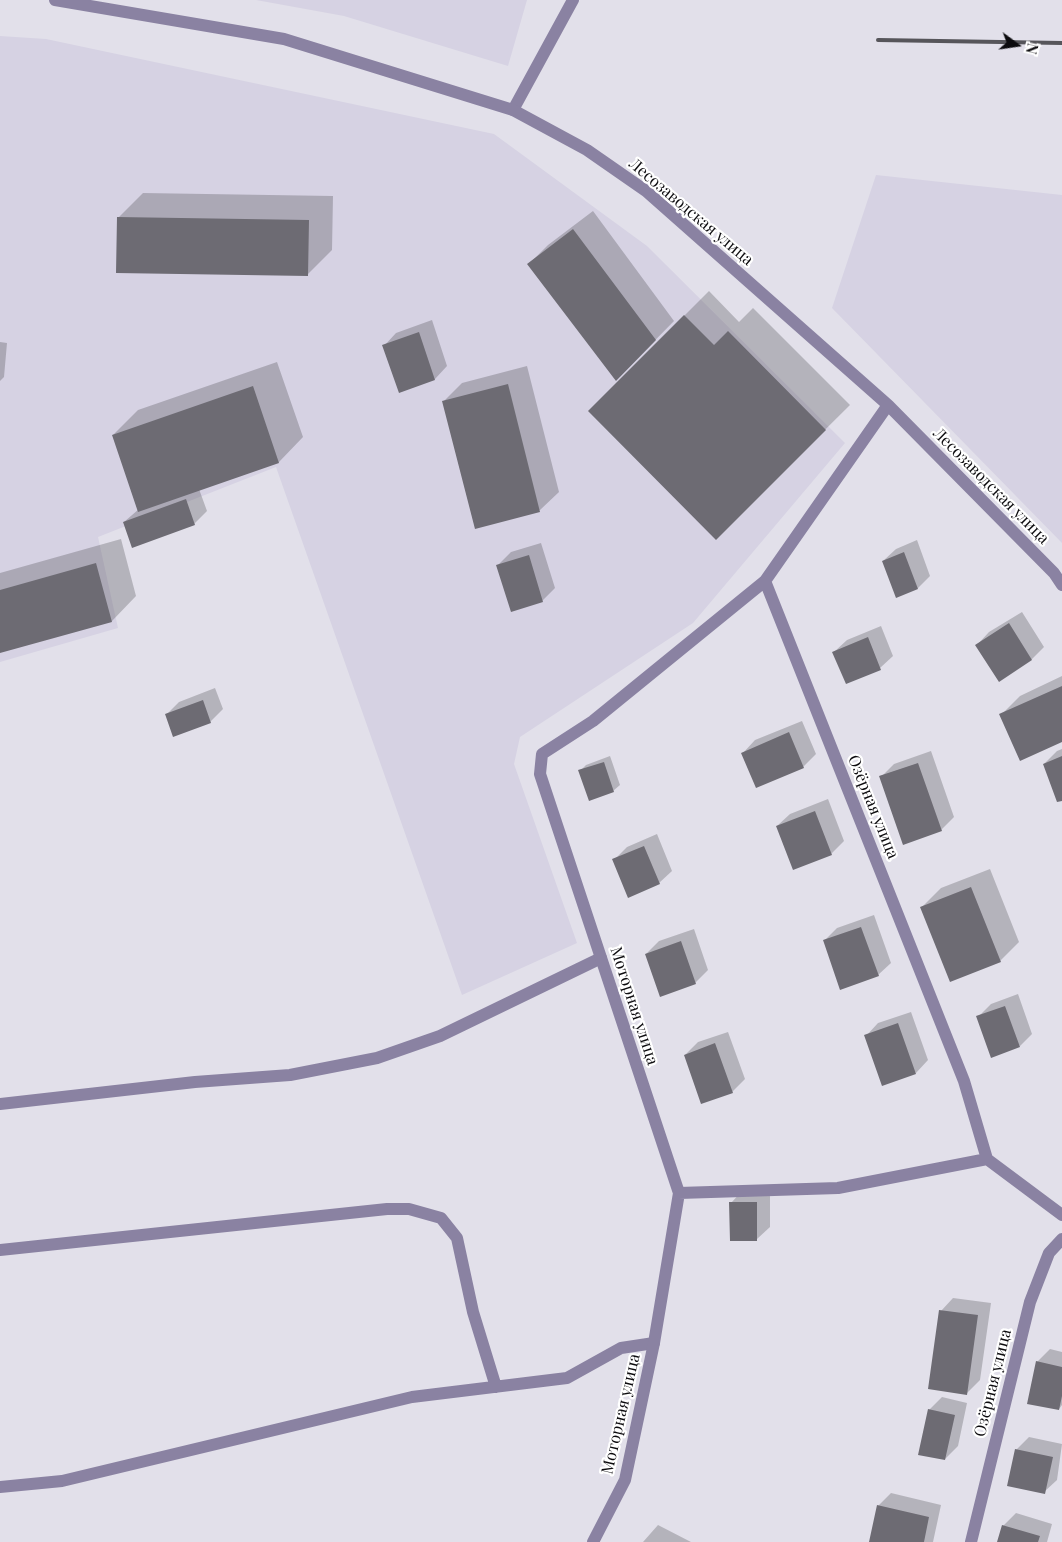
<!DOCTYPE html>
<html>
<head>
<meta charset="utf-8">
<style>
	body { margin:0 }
	#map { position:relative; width:1062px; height:1542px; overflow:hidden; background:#e2e0ea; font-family:"Playfair Display",serif }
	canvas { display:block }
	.north { position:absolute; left:992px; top:20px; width:50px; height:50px; -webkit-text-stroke:4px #fff; paint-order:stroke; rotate:104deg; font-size:14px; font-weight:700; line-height:20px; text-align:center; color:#0c0b0e }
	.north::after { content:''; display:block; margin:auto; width:18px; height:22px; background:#0c0b0e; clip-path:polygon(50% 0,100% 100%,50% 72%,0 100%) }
</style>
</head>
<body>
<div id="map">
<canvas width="1062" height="1542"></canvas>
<div class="north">N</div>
</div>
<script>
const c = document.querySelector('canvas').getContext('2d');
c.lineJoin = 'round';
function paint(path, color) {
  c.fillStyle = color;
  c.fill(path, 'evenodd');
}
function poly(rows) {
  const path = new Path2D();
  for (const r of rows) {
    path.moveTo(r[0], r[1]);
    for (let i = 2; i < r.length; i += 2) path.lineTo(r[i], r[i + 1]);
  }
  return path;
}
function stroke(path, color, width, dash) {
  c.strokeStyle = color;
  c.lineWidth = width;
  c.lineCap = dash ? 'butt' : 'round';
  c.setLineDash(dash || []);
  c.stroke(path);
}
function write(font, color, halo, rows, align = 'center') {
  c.font = font + ' "Playfair Display",serif';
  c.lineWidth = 4.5;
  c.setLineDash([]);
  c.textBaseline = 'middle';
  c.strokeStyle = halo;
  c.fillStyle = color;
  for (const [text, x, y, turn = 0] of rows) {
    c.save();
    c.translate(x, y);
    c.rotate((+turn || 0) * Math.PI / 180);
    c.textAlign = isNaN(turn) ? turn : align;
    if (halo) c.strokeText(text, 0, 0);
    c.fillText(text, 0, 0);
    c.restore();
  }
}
const built = poly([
	[256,0,527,0,508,66,344,16],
	[0,36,46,39,494,134,647,246,845,443,693,623,520,737,514,764,577,943,462,995,276,467,98,537,118,628,0,662],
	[876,175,1062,195,1062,543,832,308]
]);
const shadow = poly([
	[143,193,333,196,332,250,307,275,118,218],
	[593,211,674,321,617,379,529,264,548,245],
	[709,291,739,322,753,308,850,405,716,538,589,411],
	[432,320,447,366,435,379,400,392,384,346,396,333],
	[0,342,7,343,4,377,0,381],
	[277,362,303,437,279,462,199,489,207,511,194,524,124,522,139,509,113,435,138,410],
	[527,366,559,492,540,510,475,527,443,402,462,383],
	[121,539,136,596,112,621,0,652,0,573],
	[917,540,930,576,918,588,897,596,883,561,896,549],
	[541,543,555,588,542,601,498,565,511,552],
	[1022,612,1044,647,1032,659,999,680,977,645,989,632],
	[881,626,893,656,880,668,834,652,847,640],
	[1062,676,1062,741,1001,715,1020,696],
	[215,688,223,709,210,722,166,715,179,702],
	[802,721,816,754,803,767,743,753,755,740],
	[1062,749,1062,799,1044,764,1057,751],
	[931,751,954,817,941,830,881,777,894,764],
	[610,756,620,785,613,791,580,771,586,765],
	[828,799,844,841,831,854,777,826,790,814],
	[657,834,672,871,659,883,614,860,627,847],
	[990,869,1019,942,1000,961,922,907,941,888],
	[874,915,891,963,878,975,824,941,837,928],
	[694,929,708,970,695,983,646,954,659,941],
	[1018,994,1032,1034,1020,1046,978,1017,991,1004],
	[911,1012,928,1060,916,1073,866,1036,878,1023],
	[728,1032,745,1079,732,1092,685,1055,698,1042],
	[743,1190,770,1190,770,1227,757,1239,731,1203],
	[953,1298,991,1303,980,1380,967,1393,941,1311],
	[1050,1349,1062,1352,1062,1405,1059,1409,1037,1362],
	[942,1397,967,1403,958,1446,945,1459,929,1410],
	[1029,1437,1062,1444,1057,1480,1044,1492,1016,1450],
	[891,1493,941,1505,933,1542,870,1542,878,1506],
	[1016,1513,1052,1524,1047,1542,999,1542,1003,1526],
	[658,1525,691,1542,643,1542]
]);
const building = poly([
	[117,217,309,220,308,276,116,273],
	[573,229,656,340,616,381,527,264],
	[684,315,714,345,728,331,826,430,716,540,588,411],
	[419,332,435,380,399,393,382,345],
	[508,384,540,512,475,529,442,401],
	[253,386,279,463,138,512,112,435],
	[186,499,195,525,132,548,123,522],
	[904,552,918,589,896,598,882,561],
	[529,555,543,602,511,612,496,565],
	[96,563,112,622,0,653,0,590],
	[1009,623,1032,660,999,682,975,645],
	[868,637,881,670,846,684,832,652],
	[1062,686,1062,742,1020,761,999,714],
	[203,700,211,723,173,737,165,714],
	[789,732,804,768,756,788,741,753],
	[1062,756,1062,801,1057,802,1043,764],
	[604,762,614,792,589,801,578,770],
	[918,763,942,831,903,845,879,776],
	[815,811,832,855,793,870,776,826],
	[644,846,660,884,628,898,612,859],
	[971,887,1001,962,950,982,920,907],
	[861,927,879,976,840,990,823,940],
	[681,941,696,984,660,997,645,954],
	[1005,1006,1020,1047,991,1058,976,1016],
	[898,1023,916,1074,882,1086,864,1035],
	[715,1043,733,1093,701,1104,684,1055],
	[729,1202,757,1202,757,1241,730,1241],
	[939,1310,978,1315,967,1395,928,1389],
	[1036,1361,1062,1367,1062,1396,1059,1410,1027,1404],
	[928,1409,955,1415,945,1460,918,1455],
	[1015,1449,1053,1457,1045,1494,1007,1486],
	[877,1505,929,1517,924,1542,869,1542],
	[1002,1525,1040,1536,1038,1542,997,1542]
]);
const service = poly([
	[513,110,573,0],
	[0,1104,195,1082,290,1075,377,1058,440,1036,601,958],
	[0,1250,387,1209,409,1209,441,1218,457,1238,473,1312,496,1387],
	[0,1487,62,1481,412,1397,567,1378,621,1348,654,1343]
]);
const minor = poly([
	[55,0,284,39,513,110,587,150,646,191,888,405,1054,573,1062,585],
	[888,405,765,581,964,1081,987,1159,1062,1215],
	[679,1193,838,1188,987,1159],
	[593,1542,625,1480,654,1343,679,1193,540,774,542,754,593,721,765,581],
	[971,1542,1030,1302,1049,1253,1062,1239]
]);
const rail = poly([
	[878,40,1062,43]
]);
const streetNames = [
	["Лесозаводская улица",691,212,40],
	["Лесозаводская улица",991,486,45],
	["Озёрная улица",873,807,68],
	["Моторная улица",634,1006,72],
	["Озёрная улица",993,1383,-76],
	["Моторная улица",621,1414,-77]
];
paint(built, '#d6d2e3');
paint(shadow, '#0003');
paint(building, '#6d6b73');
stroke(service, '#8a82a2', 12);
stroke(minor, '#8a82a2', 12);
stroke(rail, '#56555a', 4);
write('16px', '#0c0b0e', '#fff', streetNames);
</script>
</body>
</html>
